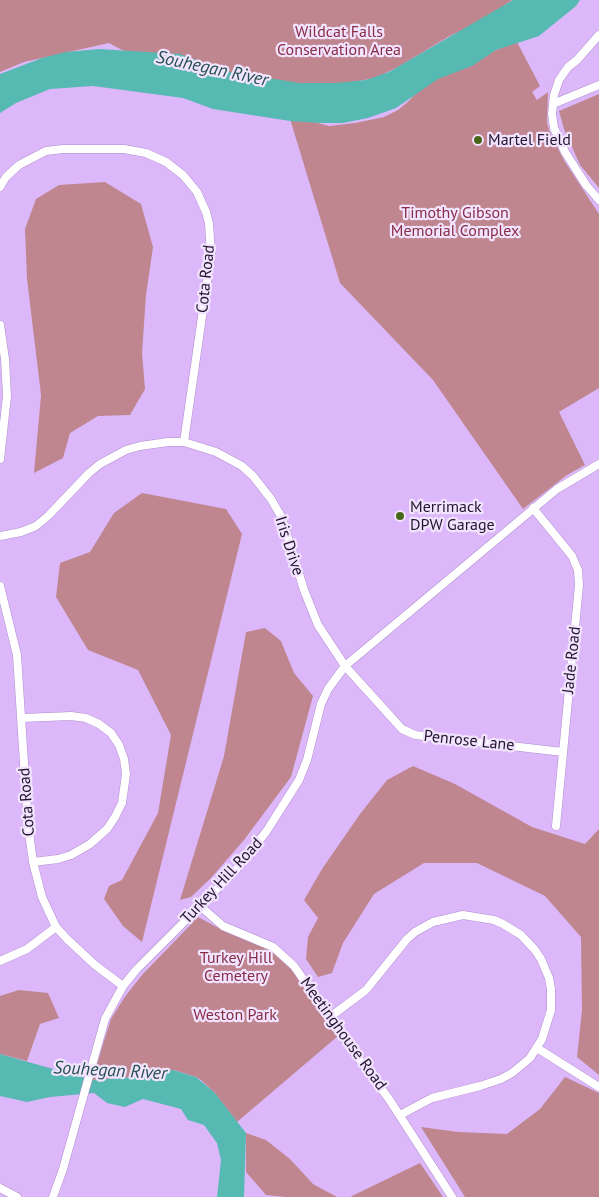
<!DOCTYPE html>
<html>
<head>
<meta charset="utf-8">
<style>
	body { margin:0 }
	canvas { display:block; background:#dcb8fb }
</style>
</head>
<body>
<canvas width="599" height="1197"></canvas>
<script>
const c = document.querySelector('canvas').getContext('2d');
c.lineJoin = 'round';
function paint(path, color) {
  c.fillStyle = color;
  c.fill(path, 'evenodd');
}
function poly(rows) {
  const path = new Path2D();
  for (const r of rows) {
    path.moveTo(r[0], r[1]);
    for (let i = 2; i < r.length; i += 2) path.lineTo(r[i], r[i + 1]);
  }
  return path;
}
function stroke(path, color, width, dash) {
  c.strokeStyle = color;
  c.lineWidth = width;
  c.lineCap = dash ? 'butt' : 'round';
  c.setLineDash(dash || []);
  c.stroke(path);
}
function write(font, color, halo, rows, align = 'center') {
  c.font = font + ' "PT Sans",sans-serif';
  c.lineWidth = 4.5;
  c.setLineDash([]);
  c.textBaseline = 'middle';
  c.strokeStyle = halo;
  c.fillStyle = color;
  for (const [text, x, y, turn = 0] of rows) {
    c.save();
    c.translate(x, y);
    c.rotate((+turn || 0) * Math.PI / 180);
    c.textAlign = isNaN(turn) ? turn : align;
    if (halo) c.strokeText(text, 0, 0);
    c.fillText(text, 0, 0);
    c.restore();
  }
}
const green = poly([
	[0,0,512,0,488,17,448,37,398,67,375,78,347,83,298,84,259,78,229,75,122,50,109,43,24,62,0,72],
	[517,42,540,86,532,92,537,100,548,92,547,123,550,133,565,162,599,214,599,388,559,412,585,465,567,475,523,509,433,380,340,283,290,119,307,120,329,126,355,123,384,117,398,110,409,101,418,90,429,81,501,48],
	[599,94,599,188,580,165,564,129,559,111],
	[105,182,141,204,153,247,146,295,142,353,145,389,130,415,98,416,70,433,63,458,34,473,41,395,27,279,25,229,36,199,59,185],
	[142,493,226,509,242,534,142,942,123,926,104,899,109,886,122,880,158,813,171,735,138,670,88,650,56,597,60,563,90,552,114,513],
	[265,628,281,641,294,673,313,696,291,777,244,840,210,879,191,897,180,900,224,756,246,632],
	[413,766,455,784,532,827,585,844,599,829,599,1075,577,1057,582,1010,581,937,545,896,477,863,424,863,374,894,343,943,332,973,318,977,306,959,308,937,318,918,304,900,322,869,360,814,387,780],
	[198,917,228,933,271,950,297,973,338,1036,237,1122,214,1092,201,1080,196,1077,174,1070,124,1078,92,1080,111,1019,124,998,142,975],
	[19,990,48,993,59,1018,40,1024,27,1061,0,1054,0,996],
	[565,1077,599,1093,599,1197,465,1197,421,1127,458,1132,507,1134,540,1109],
	[246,1133,266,1140,290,1159,313,1184,337,1197,286,1197,266,1195,246,1172],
	[420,1163,443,1197,351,1197,352,1196]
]);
const water = poly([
	[513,0,580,0,576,6,539,36,496,50,472,66,438,79,396,108,368,118,343,123,320,123,290,121,213,109,183,98,93,86,50,89,16,103,0,113,0,74,42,58,66,52,99,49,180,54,230,72,300,83,335,83,366,80,389,72],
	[0,1054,92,1080,124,1078,173,1070,196,1077,214,1092,246,1133,244,1197,217,1197,221,1160,217,1143,204,1125,188,1120,181,1109,143,1099,125,1107,107,1103,94,1093,50,1097,27,1102,0,1096]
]);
const minor = poly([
	[599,35,577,60,568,67,559,80,554,95,552,114,554,128,565,152,586,185,599,200],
	[553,104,599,85],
	[0,187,6,177,19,165,46,151,63,149,124,149,146,153,166,162,183,175,197,192,206,212,209,223,211,254,184,442],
	[0,325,5,359,7,396,0,459],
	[533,508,572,556,578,570,579,585,556,826],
	[0,536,21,532,36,526,48,516,89,473,100,464,126,450,140,446,168,442,184,442,216,452,242,466,253,476,271,499,282,518,304,590,318,625,345,666,402,729,415,735,563,752],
	[0,586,17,655,28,825,33,862,42,897,56,927,67,939,95,965,123,986],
	[22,718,71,716,86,718,99,724,111,733,119,745,124,759,126,774,122,803,115,817,107,829,90,844,71,855,58,859,33,862],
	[200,906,223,926,273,947,294,966,348,1044,389,1099,452,1197],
	[0,961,27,949,56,927],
	[330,1017,366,990,407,939,415,932,433,922,463,915,494,920,503,924,521,935,535,950,541,959,549,978,551,989,551,1010,542,1039,530,1058,512,1073,501,1079,480,1086,432,1098,400,1115],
	[537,1048,599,1087],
	[0,1188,17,1197],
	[53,1197,63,1169,105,1019,123,986,136,970,235,871,266,832,299,780,307,760,321,704,328,689,345,666,557,489,599,464]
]);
const markers = [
	[478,140,5,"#48661a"],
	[400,516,5,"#48661a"]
];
const parkNames = [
	["Wildcat Falls",339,32],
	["Conservation Area",339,50],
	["Timothy Gibson",455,213],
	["Memorial Complex",455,231],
	["Turkey Hill",236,958],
	["Cemetery",236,976],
	["Weston Park",235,1015]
];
const poiNames = [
	["Martel Field",488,140],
	["Merrimack",410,507],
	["DPW Garage",410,525]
];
const streetNames = [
	["Cota Road",206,279,-84],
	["Iris Drive",289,546,72],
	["Jade Road",572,660,-84],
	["Penrose Lane",469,741,6],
	["Cota Road",27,802,-94],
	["Turkey Hill Road",222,881,-47],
	["Meetinghouse Road",343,1034,54]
];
const waterNames = [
	["Souhegan River",212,69,12],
	["Souhegan River",110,1071,3]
];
paint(green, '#bf868f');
paint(water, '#56b9b2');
stroke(minor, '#b08dcd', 9);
stroke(minor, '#fff', 8);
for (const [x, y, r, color] of markers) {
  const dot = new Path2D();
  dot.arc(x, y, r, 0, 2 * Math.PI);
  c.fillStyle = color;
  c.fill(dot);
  stroke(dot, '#f2e3ff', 2);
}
write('16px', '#872d44', '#f2e3ff', parkNames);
write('16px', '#23152d', '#f2e3ff', poiNames, 'left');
write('16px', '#23152d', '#f2e3ff', streetNames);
write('italic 18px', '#24514d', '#f2e3ff', waterNames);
</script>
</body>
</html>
